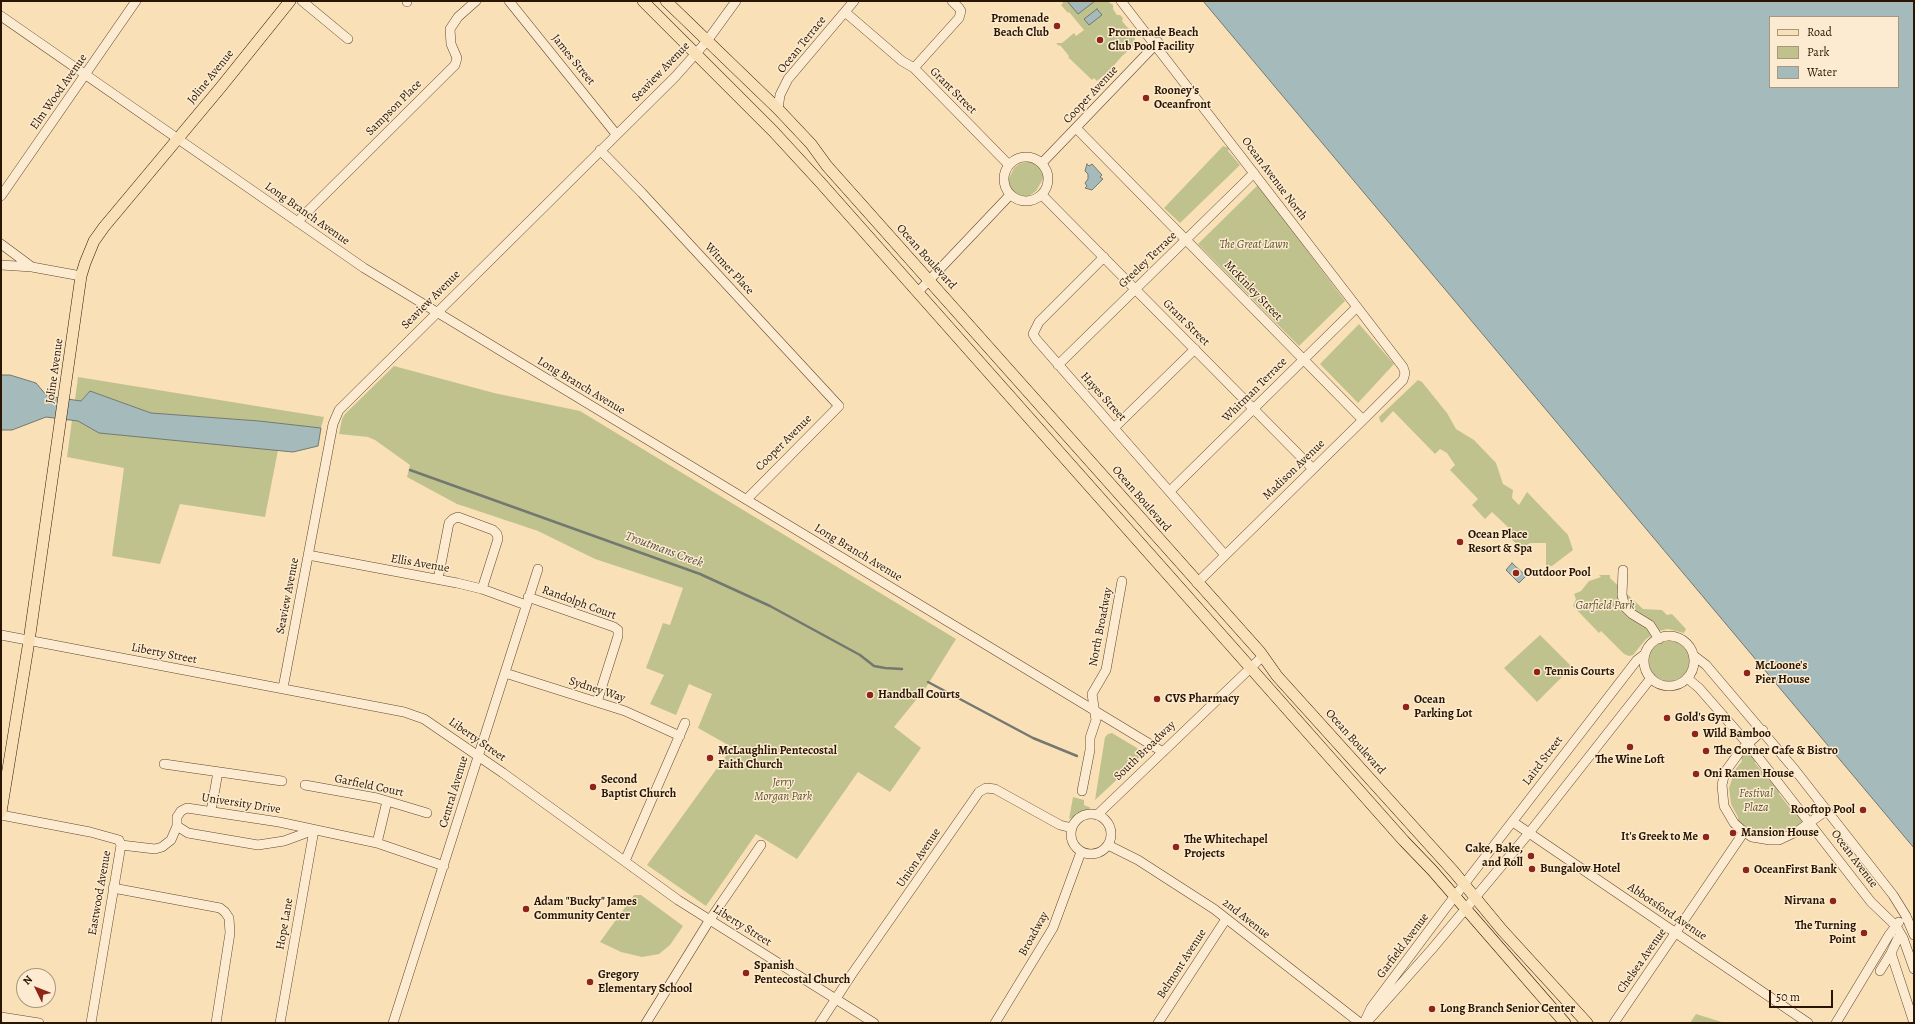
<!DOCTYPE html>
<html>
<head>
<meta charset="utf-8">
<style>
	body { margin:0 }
	#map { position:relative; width:1915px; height:1024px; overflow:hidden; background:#fae0b7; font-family:Alegreya,serif }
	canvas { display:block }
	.frame { position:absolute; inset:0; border:2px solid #2a1600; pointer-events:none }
	.legend { position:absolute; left:1769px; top:16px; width:130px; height:72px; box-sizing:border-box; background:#fcebd0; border:1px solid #a8967d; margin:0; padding:5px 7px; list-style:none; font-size:12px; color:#2a1600 }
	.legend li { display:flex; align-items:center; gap:8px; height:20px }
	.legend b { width:20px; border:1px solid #a8967d }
	.north { position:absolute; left:16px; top:968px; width:40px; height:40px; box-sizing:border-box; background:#fcebd0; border:1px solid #a8967d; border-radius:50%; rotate:313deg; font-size:11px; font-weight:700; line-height:16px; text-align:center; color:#2a1600 }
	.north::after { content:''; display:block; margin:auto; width:14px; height:18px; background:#8f2418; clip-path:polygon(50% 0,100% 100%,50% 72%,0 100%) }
	.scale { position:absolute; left:1769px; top:990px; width:64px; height:18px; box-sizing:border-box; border:2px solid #2a1600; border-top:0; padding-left:5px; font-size:12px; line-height:14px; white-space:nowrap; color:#2a1600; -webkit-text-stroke:3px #fcebd0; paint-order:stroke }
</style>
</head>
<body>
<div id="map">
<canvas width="1915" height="1024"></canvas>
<div class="frame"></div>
<ul class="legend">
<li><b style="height:5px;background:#fae0b7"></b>Road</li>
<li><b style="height:11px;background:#c0c28d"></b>Park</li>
<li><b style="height:11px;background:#a4babb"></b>Water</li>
</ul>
<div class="north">N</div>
<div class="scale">50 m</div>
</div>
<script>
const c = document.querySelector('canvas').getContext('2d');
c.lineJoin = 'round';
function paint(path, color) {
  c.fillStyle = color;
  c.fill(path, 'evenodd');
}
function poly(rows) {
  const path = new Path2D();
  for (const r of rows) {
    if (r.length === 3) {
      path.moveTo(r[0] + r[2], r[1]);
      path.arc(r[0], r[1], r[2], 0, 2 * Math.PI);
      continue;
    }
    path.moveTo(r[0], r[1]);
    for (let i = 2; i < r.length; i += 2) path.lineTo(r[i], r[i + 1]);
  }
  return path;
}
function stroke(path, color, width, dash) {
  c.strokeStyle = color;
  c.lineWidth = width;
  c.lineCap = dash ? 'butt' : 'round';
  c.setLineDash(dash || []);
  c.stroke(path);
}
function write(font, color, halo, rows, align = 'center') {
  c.font = font + ' Alegreya,serif';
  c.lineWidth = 3;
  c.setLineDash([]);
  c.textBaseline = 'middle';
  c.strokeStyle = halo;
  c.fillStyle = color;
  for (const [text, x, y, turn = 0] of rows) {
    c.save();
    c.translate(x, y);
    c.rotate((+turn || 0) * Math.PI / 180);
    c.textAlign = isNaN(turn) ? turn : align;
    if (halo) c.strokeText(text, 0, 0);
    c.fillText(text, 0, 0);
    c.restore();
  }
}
const green = poly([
	[1061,1,1107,1,1113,5,1113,9,1117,15,1120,15,1123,18,1122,21,1127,27,1132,30,1132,34,1135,38,1134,46,1122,56,1109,71,1097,81,1094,78,1092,80,1069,58,1068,59,1069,56,1060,45,1059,46,1056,43,1062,43,1074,33,1076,36,1084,30,1069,12,1068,13,1061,5,1063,3],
	[1223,146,1229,148,1228,151,1240,165,1180,223,1164,208],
	[1027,162,1032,162,1039,165,1043,171,1043,179,1036,191,1029,196,1021,197,1012,192,1008,180,1014,168,1019,164],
	[1258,185,1345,301,1299,346,1198,244],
	[1359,324,1394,364,1358,403,1320,364],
	[394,366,494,393,580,411,956,639,925,689,894,727,921,748,890,792,858,772,797,859,756,834,706,906,647,865,728,753,737,750,698,728,712,694,689,684,676,715,650,704,664,675,646,668,663,623,670,625,683,588,595,559,538,531,457,504,407,477,410,465,375,440,368,437,339,434,342,419,345,414],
	[78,377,324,417,321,428,259,421,151,413,90,391,81,401,75,400],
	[1418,380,1422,382,1447,413,1456,429,1474,440,1496,463,1503,484,1513,490,1512,498,1519,505,1527,492,1568,535,1573,550,1552,566,1546,567,1546,543,1530,543,1522,548,1512,540,1513,535,1509,532,1511,530,1492,512,1485,519,1472,505,1478,499,1450,470,1455,465,1447,453,1440,449,1435,454,1393,411,1382,423,1380,421,1379,417],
	[72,420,78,421,99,433,278,450,265,517,180,504,160,564,112,556,124,468,67,457],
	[1599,575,1610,575,1610,578,1643,609,1662,610,1667,615,1672,614,1686,629,1684,633,1668,629,1659,631,1646,639,1633,655,1629,656,1624,654,1601,631,1599,633,1573,606,1576,599,1574,594,1581,591,1589,581,1601,577],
	[1540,635,1572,667,1537,702,1504,668],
	[1669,661,20],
	[1112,733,1137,748,1140,756,1137,761,1095,800,1105,737,1108,734],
	[1746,753,1751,754,1755,758,1755,763,1770,781,1774,782,1779,789,1779,794,1793,812,1797,813,1802,820,1802,823,1798,826,1794,826,1778,832,1757,831,1753,832,1738,821,1738,817,1731,804,1729,788,1735,770,1742,761,1741,757],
	[1073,797,1084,800,1084,805,1091,808,1069,819],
	[634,895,641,895,683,926,670,945,659,954,642,957,621,952,600,942],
	[1696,1014,1725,1023,1690,1023]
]);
const water = poly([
	[1067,1,1095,1,1078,14,1067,1],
	[1203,1,1914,1,1914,848,1203,1],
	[1770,17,1898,17,1898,87,1770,87,1770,17],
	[1097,9,1102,15,1089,25,1084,19,1097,9],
	[1087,164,1089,166,1092,164,1102,175,1100,177,1103,179,1092,190,1085,188,1087,186,1085,183,1088,179,1088,174,1085,171,1087,164],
	[1,375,10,375,36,383,47,396,81,401,90,391,151,413,259,421,321,428,318,446,293,452,99,433,78,421,46,417,12,430,1,430,1,375],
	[1512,563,1526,576,1519,583,1506,570,1512,563]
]);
const stream = poly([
	[410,470,700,574,770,606,860,655,874,666,885,668,902,669],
	[928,682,1033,738,1077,756]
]);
const minor = poly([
	[302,1,348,39],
	[509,1,616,134],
	[1121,1,1357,307,1403,367,1405,373,1403,380,1368,415,1197,583],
	[407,2,407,1],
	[845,12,902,61,914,68,1009,165],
	[1,16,364,268,1163,752],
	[914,68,959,18,961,11,959,8,952,1],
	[778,109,780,95,788,79,854,1],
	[1076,128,1363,420],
	[600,150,642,193,839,406,747,499],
	[1026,179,22],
	[1042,163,1158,42],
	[1042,195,1313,469],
	[1,196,136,1],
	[297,222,455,65,457,58,451,44,450,29,458,17,476,1],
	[1,244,32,267],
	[1104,257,1039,322,1033,334,1036,339,1225,555],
	[1,265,32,267,81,276],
	[918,292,1010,195],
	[1058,365,1254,173],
	[1114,428,1195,349],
	[1170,491,1357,307],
	[308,555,457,583,482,589,526,605],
	[1623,570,1622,595,1625,607,1632,614,1650,625,1659,639],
	[438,579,449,523,453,519,458,517,493,530,497,534,498,539,482,589],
	[528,597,614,627,618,630,618,636,597,702],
	[1,635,404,712,424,719,503,773,678,900,874,1023],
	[1669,661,25],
	[1693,655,1706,665,1795,770,1893,895,1906,916,1914,935],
	[505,673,625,711,680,736],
	[1687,678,1699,688,1748,744,1871,902,1896,926,1903,938,1914,969],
	[283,688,333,424,339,410,675,77,707,41,736,1],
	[1763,730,1741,750,1725,772,1722,785,1724,806,1734,823,1744,832,1752,837,1770,840,1779,840,1798,831,1827,810],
	[164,764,282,781],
	[305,785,377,798,427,813],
	[1082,791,1090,750,1090,738,1096,720,1092,694,1106,670,1122,581],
	[211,811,218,772],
	[1091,834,20],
	[1,815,90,832,119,840,121,845,91,1023],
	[1097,815,1263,656],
	[1513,822,1808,1023],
	[314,830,284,841,258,845,188,833,177,826,177,817,181,811,187,808,279,822,377,843,444,866],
	[377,843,387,801],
	[121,845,155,849,162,847,171,840,177,826],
	[1108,845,1138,860,1214,909,1360,1023],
	[625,861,685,723],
	[113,888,220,908,225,912,229,918,230,933,216,1023],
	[1898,938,1891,953,1914,1023],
	[1880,971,1891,953],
	[1,1017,39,1023],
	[1367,1022,1432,949,1529,833,1651,678],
	[280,1023,314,830],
	[393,1023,538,569],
	[646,1023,709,921,761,845],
	[820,1023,852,974,979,792,986,788,995,789,1060,825,1072,828],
	[995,1023,1053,928,1081,852],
	[1158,1023,1226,919],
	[1364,1023,1371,1008,1445,909,1637,660,1645,654],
	[1614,1023,1744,832],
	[1836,1023,1889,935,1899,922]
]);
const major = poly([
	[643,1,773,131,820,182,1404,841,1432,870,1565,1023],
	[666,1,778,109,811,144,827,166,1260,652,1277,676,1454,872,1502,930,1587,1023],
	[1,812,29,641,81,276,85,263,94,241,104,227,221,87,290,1]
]);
const markers = [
	[1057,26,4,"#8f2418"],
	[1100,40,4,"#8f2418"],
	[1146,98,4,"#8f2418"],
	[1460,542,4,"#8f2418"],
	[1516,573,4,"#8f2418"],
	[1537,672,4,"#8f2418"],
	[1747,673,4,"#8f2418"],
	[870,695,4,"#8f2418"],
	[1157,699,4,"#8f2418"],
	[1406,707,4,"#8f2418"],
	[1667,718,4,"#8f2418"],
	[1695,734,4,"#8f2418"],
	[1630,747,4,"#8f2418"],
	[1706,751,4,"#8f2418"],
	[710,758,4,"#8f2418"],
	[1696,774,4,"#8f2418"],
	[593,787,4,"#8f2418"],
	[1863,810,4,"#8f2418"],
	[1733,833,4,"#8f2418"],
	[1706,837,4,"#8f2418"],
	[1176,847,4,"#8f2418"],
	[1531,856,4,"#8f2418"],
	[1532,869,4,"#8f2418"],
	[1746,870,4,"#8f2418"],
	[1833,901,4,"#8f2418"],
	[526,909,4,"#8f2418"],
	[1864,933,4,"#8f2418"],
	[746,973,4,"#8f2418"],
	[590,982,4,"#8f2418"],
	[1432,1009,4,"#8f2418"]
];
const poiNames = [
	["Promenade",1049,19,"right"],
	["Beach Club",1049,33,"right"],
	["Promenade Beach",1108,33],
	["Club Pool Facility",1108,47],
	["Rooney's",1154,91],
	["Oceanfront",1154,105],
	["Ocean Place",1468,535],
	["Resort & Spa",1468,549],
	["Outdoor Pool",1524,573],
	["McLoone's",1755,666],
	["Pier House",1755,680],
	["Tennis Courts",1545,672],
	["Handball Courts",878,695],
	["CVS Pharmacy",1165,699],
	["Ocean",1414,700],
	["Parking Lot",1414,714],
	["Gold's Gym",1675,718],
	["Wild Bamboo",1703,734],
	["McLaughlin Pentecostal",718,751],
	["Faith Church",718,765],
	["The Corner Cafe & Bistro",1714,751],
	["The Wine Loft",1630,760,"center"],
	["Oni Ramen House",1704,774],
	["Second",601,780],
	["Baptist Church",601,794],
	["Rooftop Pool",1855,810,"right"],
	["Mansion House",1741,833],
	["It's Greek to Me",1698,837,"right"],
	["The Whitechapel",1184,840],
	["Projects",1184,854],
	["Cake, Bake,",1523,849,"right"],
	["and Roll",1523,863,"right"],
	["Bungalow Hotel",1540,869],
	["OceanFirst Bank",1754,870],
	["Nirvana",1825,901,"right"],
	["Adam \"Bucky\" James",534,902],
	["Community Center",534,916],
	["The Turning",1856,926,"right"],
	["Point",1856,940,"right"],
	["Spanish",754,966],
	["Pentecostal Church",754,980],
	["Gregory",598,975],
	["Elementary School",598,989],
	["Long Branch Senior Center",1440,1009]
];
const streetNames = [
	["Ocean Terrace",802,45,-51],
	["James Street",573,60,51],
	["Seaview Avenue",661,72,-46],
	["Joline Avenue",211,77,-51],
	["Grant Street",953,91,45],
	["Elm Wood Avenue",59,92,-55],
	["Cooper Avenue",1091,95,-47],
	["Sampson Place",394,108,-45],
	["Ocean Avenue North",1274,179,53],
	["Long Branch Avenue",307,214,35],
	["Ocean Boulevard",926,257,48],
	["Greeley Terrace",1148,260,-44],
	["Witmer Place",729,269,47],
	["McKinley Street",1253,291,46],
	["Seaview Avenue",431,300,-45],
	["Grant Street",1186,323,45],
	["Joline Avenue",55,371,-82],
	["Long Branch Avenue",581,386,31],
	["Whitman Terrace",1255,390,-45],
	["Hayes Street",1103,397,48],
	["Cooper Avenue",784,443,-45],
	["Madison Avenue",1294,470,-44],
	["Ocean Boulevard",1141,499,49],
	["Long Branch Avenue",858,553,31],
	["Ellis Avenue",420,564,10],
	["Seaview Avenue",288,596,-79],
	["Randolph Court",579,603,20],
	["North Broadway",1101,627,-79],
	["Liberty Street",164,654,11],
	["Sydney Way",597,690,18],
	["Liberty Street",477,740,35],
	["Ocean Boulevard",1355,742,48],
	["South Broadway",1145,751,-44],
	["Laird Street",1543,761,-53],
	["Garfield Court",369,786,12],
	["Central Avenue",454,792,-73],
	["University Drive",241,804,9],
	["Union Avenue",919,858,-56],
	["Ocean Avenue",1854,859,53],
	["Eastwood Avenue",100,893,-80],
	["Abbotsford Avenue",1667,912,34],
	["2nd Avenue",1246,919,38],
	["Hope Lane",285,924,-80],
	["Liberty Street",742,926,32],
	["Broadway",1034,934,-61],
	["Garfield Avenue",1403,946,-53],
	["Chelsea Avenue",1642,961,-55],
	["Belmont Avenue",1182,964,-57]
];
const parkNames = [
	["The Great Lawn",1254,245],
	["Garfield Park",1605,606],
	["Jerry",783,783],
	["Morgan Park",783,797],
	["Festival",1756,794],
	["Plaza",1756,808]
];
const waterNames = [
	["Troutmans Creek",664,550,20]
];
paint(green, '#c0c28d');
paint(water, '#a4babb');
stroke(water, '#737870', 1);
stroke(stream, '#737870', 2.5);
stroke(minor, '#5e482e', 10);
stroke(major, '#2a1600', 12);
stroke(minor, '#fcebd0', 9);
stroke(major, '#fae0b7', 11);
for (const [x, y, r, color] of markers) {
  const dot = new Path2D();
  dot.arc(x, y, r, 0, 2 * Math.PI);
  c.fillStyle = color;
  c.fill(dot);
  stroke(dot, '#fcebd0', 1.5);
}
write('bold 12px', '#2a1600', '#fcebd0', poiNames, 'left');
write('12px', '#2a1600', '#fcebd0', streetNames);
write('italic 12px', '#5e5231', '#fcebd0', parkNames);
write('italic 13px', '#554f41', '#fcebd0', waterNames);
</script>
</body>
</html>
